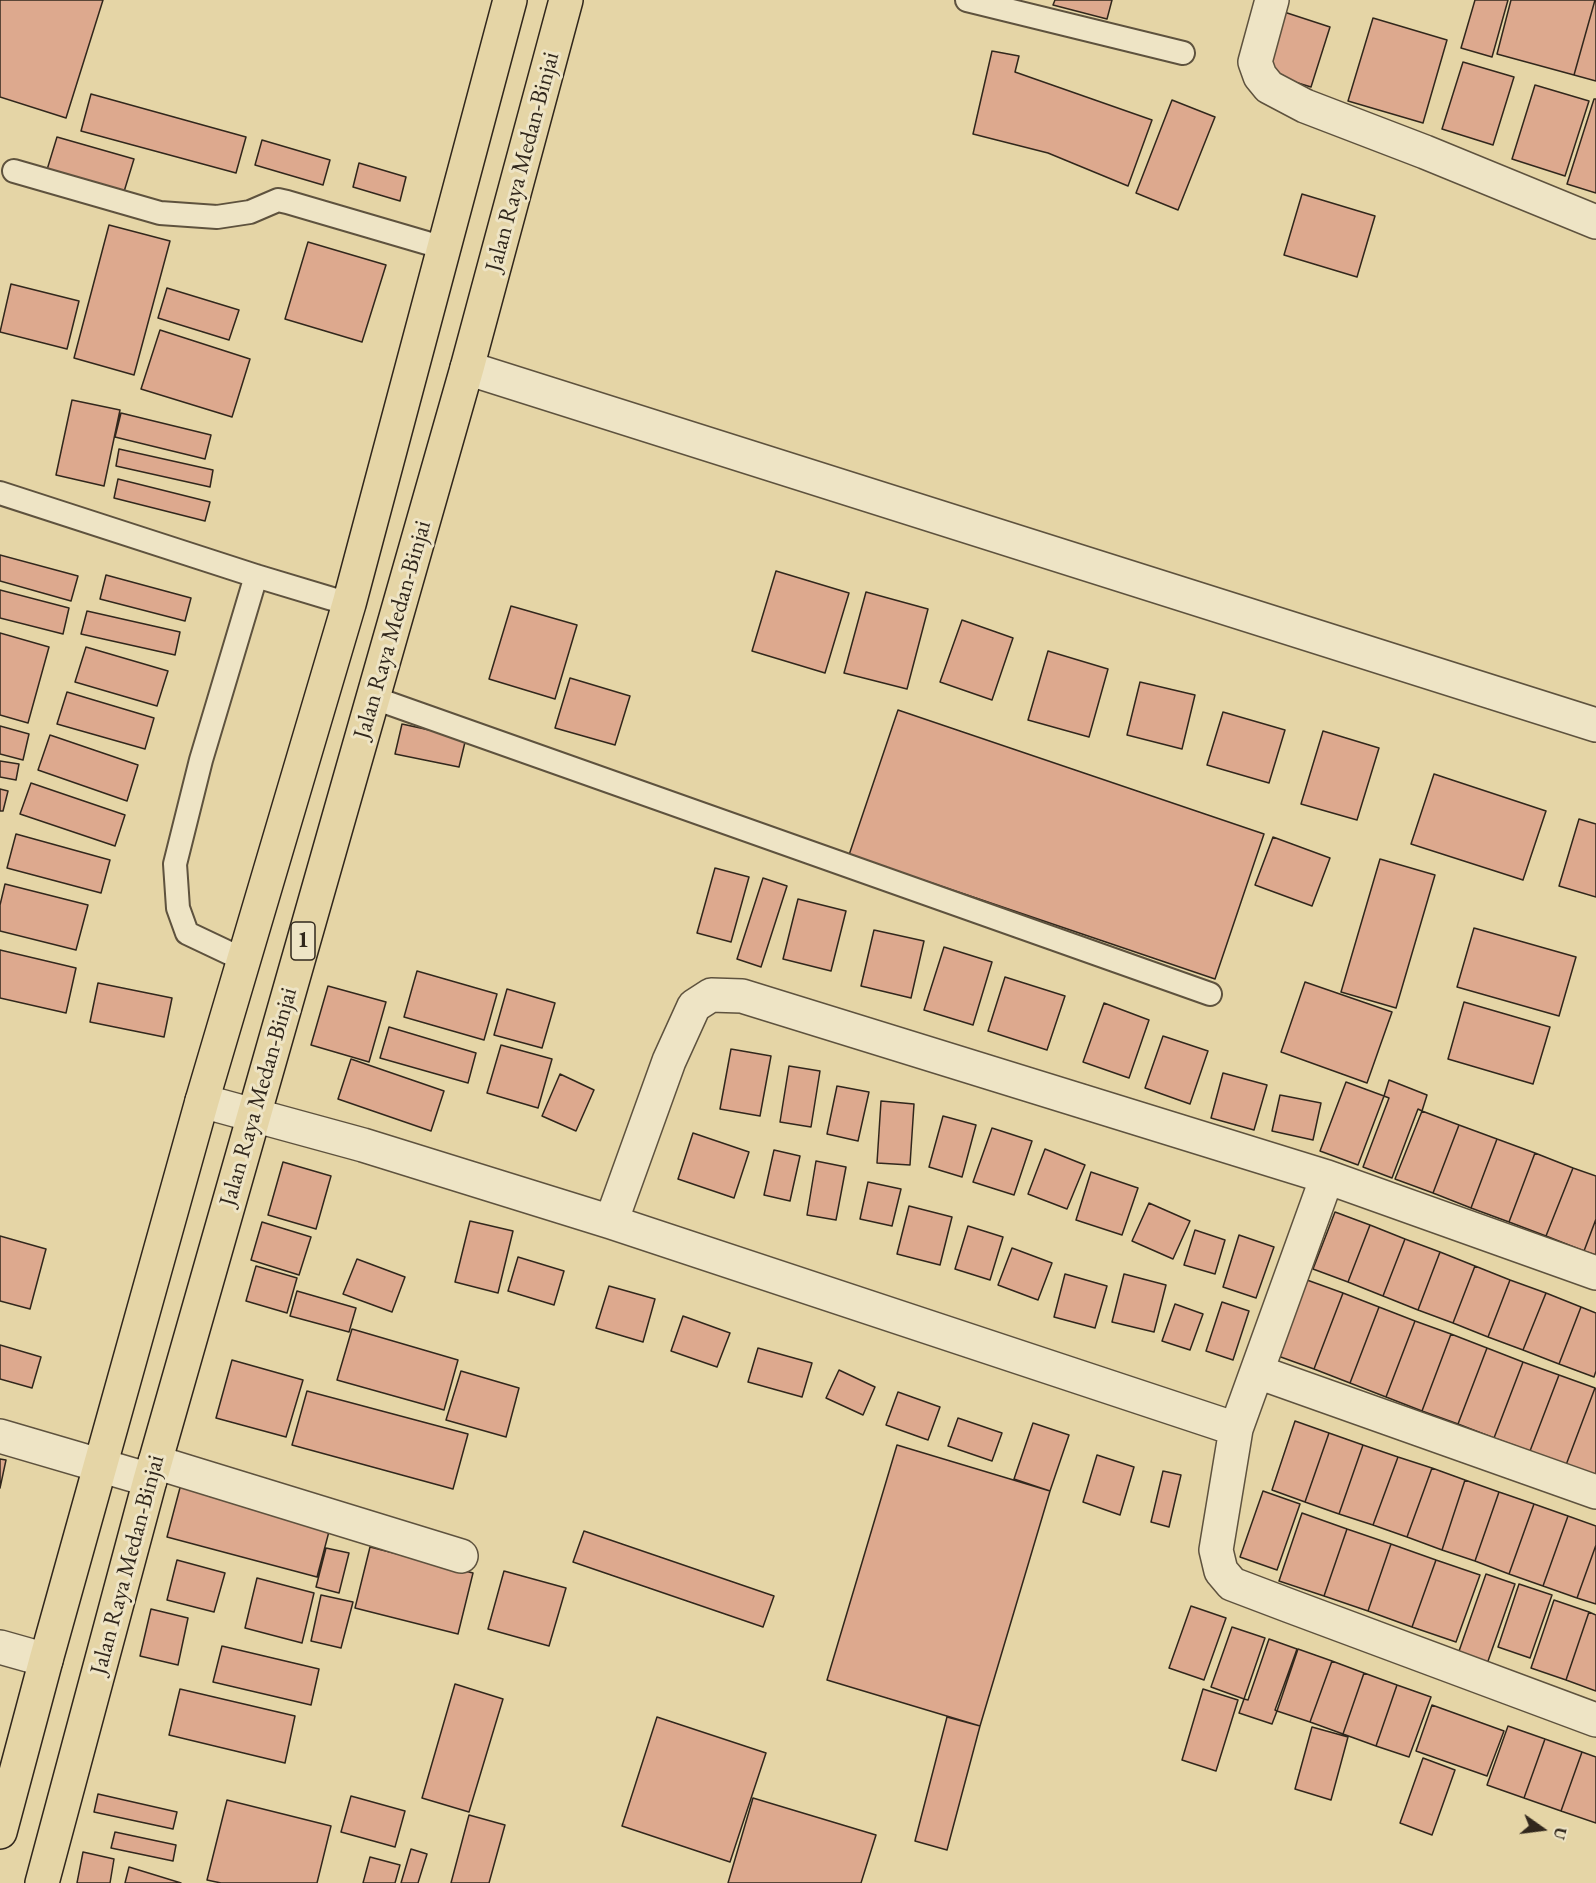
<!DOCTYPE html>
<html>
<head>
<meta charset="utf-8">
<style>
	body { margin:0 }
	#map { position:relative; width:1596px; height:1883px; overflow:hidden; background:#e5d5a6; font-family:"EB Garamond",serif }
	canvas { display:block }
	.north { position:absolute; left:1512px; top:1799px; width:60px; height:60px; -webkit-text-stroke:4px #eee4c5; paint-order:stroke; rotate:104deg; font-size:16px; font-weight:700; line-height:24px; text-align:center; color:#31271c }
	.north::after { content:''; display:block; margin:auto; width:21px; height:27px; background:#31271c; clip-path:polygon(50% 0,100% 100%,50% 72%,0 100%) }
</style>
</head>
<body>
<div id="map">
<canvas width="1596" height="1883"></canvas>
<div class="north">U</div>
</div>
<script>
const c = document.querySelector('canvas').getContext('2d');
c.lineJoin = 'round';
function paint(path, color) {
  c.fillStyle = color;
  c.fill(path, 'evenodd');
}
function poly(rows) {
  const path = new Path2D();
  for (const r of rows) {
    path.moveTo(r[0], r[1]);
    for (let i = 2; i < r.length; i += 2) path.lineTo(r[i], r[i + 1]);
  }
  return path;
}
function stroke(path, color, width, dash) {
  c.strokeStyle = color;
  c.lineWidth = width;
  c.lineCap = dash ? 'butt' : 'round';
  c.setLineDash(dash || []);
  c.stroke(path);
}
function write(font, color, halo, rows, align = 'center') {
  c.font = font + ' "EB Garamond",serif';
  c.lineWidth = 6;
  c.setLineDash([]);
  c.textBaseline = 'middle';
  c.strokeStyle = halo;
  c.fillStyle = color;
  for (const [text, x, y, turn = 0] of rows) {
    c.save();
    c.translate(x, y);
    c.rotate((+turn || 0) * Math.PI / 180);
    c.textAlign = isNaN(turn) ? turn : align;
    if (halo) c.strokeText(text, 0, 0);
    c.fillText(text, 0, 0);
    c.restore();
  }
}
const building = poly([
	[0,0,103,0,66,118,0,97,0,0],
	[1055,0,1112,0,1107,19,1053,5,1055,0],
	[1475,0,1508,0,1492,57,1461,48,1475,0],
	[1511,0,1595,0,1574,75,1497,54,1511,0],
	[1595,0,1596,0,1596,81,1574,75,1595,0],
	[1278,10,1330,27,1311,87,1272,75,1264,58,1278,10],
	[1373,18,1447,40,1423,123,1348,101,1373,18],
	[992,51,1019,56,1015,72,1152,120,1128,186,1048,153,973,134,992,51],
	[1463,62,1514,77,1493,145,1442,129,1463,62],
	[1535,85,1589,101,1565,176,1512,159,1535,85],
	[91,94,246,137,236,173,81,131,91,94],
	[1594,99,1596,99,1596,193,1567,184,1594,99],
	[1172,100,1215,117,1178,210,1136,193,1172,100],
	[57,137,134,159,123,195,46,173,57,137],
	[262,140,330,160,323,185,255,165,262,140],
	[359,163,406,177,400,201,353,187,359,163],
	[1302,194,1375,216,1357,277,1284,255,1302,194],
	[109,225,170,241,134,375,74,358,109,225],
	[308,242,386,265,362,342,285,319,308,242],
	[11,284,79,301,67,349,0,332,11,284],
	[167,288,239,310,229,340,158,318,167,288],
	[160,330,250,359,232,417,141,389,160,330],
	[72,400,120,410,104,486,56,475,72,400],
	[121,413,211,435,205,459,115,437,121,413],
	[119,449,213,470,210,487,116,466,119,449],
	[118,479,210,502,205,521,114,498,118,479],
	[0,555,78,576,71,601,0,581,0,555],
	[776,571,849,593,825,673,752,651,776,571],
	[106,575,191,598,185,621,100,599,106,575],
	[0,590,69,608,63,634,0,618,0,590],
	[866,592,928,609,907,689,844,673,866,592],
	[511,606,577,625,555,699,489,679,511,606],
	[87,611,180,632,175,655,81,634,87,611],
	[962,620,1013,638,992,700,940,682,962,620],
	[0,633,49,647,28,723,0,715,0,633],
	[86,647,168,671,157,706,75,682,86,647],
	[1048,651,1108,669,1089,737,1028,720,1048,651],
	[570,678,630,696,615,745,555,728,570,678],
	[1140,682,1195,695,1182,749,1127,735,1140,682],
	[67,692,154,718,145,749,57,724,67,692],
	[898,710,1264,834,1215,979,849,855,898,710],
	[1223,712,1285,730,1269,783,1207,765,1223,712],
	[402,724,466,738,459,767,395,754,402,724],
	[0,726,29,734,23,760,0,754,0,726],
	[1323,731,1379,748,1357,820,1301,804,1323,731],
	[50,735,138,765,127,801,38,770,50,735],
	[0,761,19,764,16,780,0,777,0,761],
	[1434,774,1546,811,1523,880,1411,844,1434,774],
	[31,783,125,815,115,846,20,814,31,783],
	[0,789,8,791,3,811,0,811,0,789],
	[1579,819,1596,824,1596,897,1559,886,1579,819],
	[16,834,110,860,101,893,7,868,16,834],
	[1273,837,1330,858,1312,906,1255,885,1273,837],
	[1380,859,1435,875,1396,1008,1341,992,1380,859],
	[715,868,749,877,731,942,697,933,715,868],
	[763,878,787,886,761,967,737,959,763,878],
	[5,884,88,905,76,950,0,931,0,905,5,884],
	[798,899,846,911,831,971,783,959,798,899],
	[1474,928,1576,957,1559,1016,1457,987,1474,928],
	[874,930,924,941,911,998,861,986,874,930],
	[944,947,992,962,973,1025,924,1010,944,947],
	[0,950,76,968,66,1013,0,998,0,950],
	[417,971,497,994,484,1040,404,1017,417,971],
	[1005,977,1065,996,1047,1050,988,1031,1005,977],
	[1305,982,1392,1012,1367,1083,1281,1052,1305,982],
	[98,983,172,998,164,1037,90,1022,98,983],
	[328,986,386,1002,369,1062,311,1045,328,986],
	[507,989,555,1003,542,1048,494,1035,507,989],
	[1464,1002,1550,1027,1533,1084,1448,1059,1464,1002],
	[1104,1003,1149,1020,1129,1078,1083,1062,1104,1003],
	[389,1027,476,1053,468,1083,380,1058,389,1027],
	[1163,1036,1208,1051,1190,1104,1145,1088,1163,1036],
	[501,1045,552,1059,538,1108,487,1093,501,1045],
	[731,1049,771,1056,760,1116,720,1109,731,1049],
	[351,1059,444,1091,431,1131,338,1099,351,1059],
	[789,1066,820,1071,811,1127,780,1122,789,1066],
	[1223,1073,1267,1085,1254,1130,1211,1118,1223,1073],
	[560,1074,594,1090,576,1131,542,1116,560,1074],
	[1389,1080,1427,1095,1422,1111,1418,1109,1392,1178,1363,1167,1389,1098,1384,1096,1389,1080],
	[1346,1082,1384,1096,1358,1165,1320,1151,1346,1082],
	[837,1086,869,1092,858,1141,827,1134,837,1086],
	[1280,1095,1321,1103,1313,1140,1272,1131,1280,1095],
	[881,1101,914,1104,910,1165,877,1163,881,1101],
	[1422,1111,1459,1125,1433,1193,1395,1179,1422,1111],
	[943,1116,976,1125,962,1177,929,1167,943,1116],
	[1459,1125,1497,1139,1471,1208,1433,1193,1459,1125],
	[992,1128,1032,1141,1014,1195,973,1182,992,1128],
	[693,1133,749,1152,734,1198,678,1179,693,1133],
	[1497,1139,1535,1153,1509,1222,1471,1208,1497,1139],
	[1045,1149,1085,1165,1067,1209,1028,1194,1045,1149],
	[774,1150,800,1156,790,1201,764,1195,774,1150],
	[1535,1153,1573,1168,1546,1236,1509,1222,1535,1153],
	[816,1161,846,1167,836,1220,807,1215,816,1161],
	[283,1162,331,1176,316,1229,268,1215,283,1162],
	[1573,1168,1596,1176,1596,1219,1584,1251,1546,1236,1573,1168],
	[1091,1172,1138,1188,1122,1235,1076,1220,1091,1172],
	[868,1182,901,1189,892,1226,860,1219,868,1182],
	[1149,1203,1190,1221,1173,1259,1132,1241,1149,1203],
	[909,1206,952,1217,940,1265,897,1254,909,1206],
	[1335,1212,1370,1225,1348,1282,1313,1269,1335,1212],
	[1596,1219,1596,1255,1584,1251,1596,1219],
	[470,1221,513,1231,498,1293,455,1282,470,1221],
	[262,1222,311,1237,299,1275,251,1260,262,1222],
	[1370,1225,1405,1239,1383,1296,1348,1282,1370,1225],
	[968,1226,1003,1237,990,1280,955,1269,968,1226],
	[1195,1230,1225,1240,1215,1274,1184,1265,1195,1230],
	[1239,1235,1274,1247,1256,1298,1223,1287,1239,1235],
	[0,1236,46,1249,30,1309,0,1301,0,1236],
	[1405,1239,1440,1252,1418,1310,1383,1296,1405,1239],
	[1012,1248,1052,1263,1038,1300,998,1285,1012,1248],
	[1440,1252,1475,1266,1453,1323,1418,1310,1440,1252],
	[518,1257,564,1271,554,1305,508,1291,518,1257],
	[357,1259,405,1277,392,1312,343,1294,357,1259],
	[256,1266,297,1278,287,1313,246,1301,256,1266],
	[1475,1266,1510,1280,1488,1337,1453,1323,1475,1266],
	[1065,1274,1107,1286,1095,1328,1054,1317,1065,1274],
	[1124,1274,1166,1285,1154,1332,1112,1322,1124,1274],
	[1307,1280,1343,1293,1314,1369,1278,1356,1307,1280],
	[1510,1280,1546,1293,1523,1350,1488,1337,1510,1280],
	[609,1286,655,1299,643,1342,596,1328,609,1286],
	[297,1291,356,1308,349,1332,290,1316,297,1291],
	[1343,1293,1379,1307,1350,1383,1314,1369,1343,1293],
	[1546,1293,1581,1307,1559,1364,1523,1350,1546,1293],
	[1222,1302,1249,1311,1233,1360,1206,1351,1222,1302],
	[1175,1304,1203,1314,1190,1350,1162,1341,1175,1304],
	[1379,1307,1415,1321,1386,1397,1350,1383,1379,1307],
	[1581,1307,1596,1313,1596,1371,1594,1377,1559,1364,1581,1307],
	[683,1316,730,1333,717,1367,671,1351,683,1316],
	[1415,1321,1451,1334,1422,1411,1386,1397,1415,1321],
	[352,1329,458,1360,444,1410,337,1380,352,1329],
	[1451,1334,1487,1348,1458,1424,1422,1411,1451,1334],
	[0,1345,41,1357,32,1388,0,1379,0,1345],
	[758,1348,812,1363,802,1397,748,1382,758,1348],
	[1487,1348,1523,1362,1494,1438,1458,1424,1487,1348],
	[232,1360,303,1380,286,1437,216,1418,232,1360],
	[1523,1362,1559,1375,1530,1451,1494,1438,1523,1362],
	[839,1370,875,1387,863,1415,826,1398,839,1370],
	[461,1371,519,1388,506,1437,446,1420,461,1371],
	[1559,1375,1595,1388,1566,1465,1530,1451,1559,1375],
	[1595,1388,1596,1389,1596,1476,1566,1465,1595,1388],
	[307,1391,468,1434,453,1489,292,1445,307,1391],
	[898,1392,940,1407,928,1440,886,1425,898,1392],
	[958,1418,1002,1433,992,1461,948,1446,958,1418],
	[1295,1421,1329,1433,1305,1502,1272,1490,1295,1421],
	[1033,1423,1069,1435,1050,1491,1014,1479,1033,1423],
	[1329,1433,1363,1445,1339,1514,1305,1502,1329,1433],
	[897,1445,1050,1491,980,1726,827,1680,897,1445],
	[1363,1445,1398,1457,1373,1525,1339,1514,1363,1445],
	[1097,1455,1134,1467,1120,1515,1083,1502,1097,1455],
	[1398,1457,1432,1468,1407,1537,1373,1525,1398,1457],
	[0,1459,6,1460,0,1488,0,1459],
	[1432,1468,1465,1480,1442,1550,1407,1537,1432,1468],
	[1163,1471,1181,1475,1169,1527,1151,1522,1163,1471],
	[1465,1480,1499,1492,1475,1561,1442,1550,1465,1480],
	[181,1484,331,1524,317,1577,167,1537,181,1484],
	[1263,1491,1300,1504,1277,1570,1240,1557,1263,1491],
	[1499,1492,1534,1504,1509,1574,1475,1561,1499,1492],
	[1534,1504,1568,1516,1543,1586,1509,1574,1534,1504],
	[1302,1513,1347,1529,1324,1596,1279,1581,1302,1513],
	[1568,1516,1596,1526,1596,1545,1577,1598,1543,1586,1568,1516],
	[1347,1529,1391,1544,1368,1611,1324,1596,1347,1529],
	[584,1531,774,1596,763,1627,573,1562,584,1531],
	[1391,1544,1436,1560,1412,1627,1368,1611,1391,1544],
	[1596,1545,1596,1604,1577,1598,1596,1545],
	[370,1547,473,1573,458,1634,355,1608,370,1547],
	[326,1548,349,1553,339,1593,316,1587,326,1548],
	[177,1560,225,1573,214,1612,167,1600,177,1560],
	[1436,1560,1480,1575,1456,1642,1412,1627,1436,1560],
	[504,1571,566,1588,549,1646,488,1629,504,1571],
	[1486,1574,1515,1584,1487,1664,1458,1654,1486,1574],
	[257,1578,314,1593,302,1643,245,1628,257,1578],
	[1519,1584,1552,1595,1530,1658,1498,1647,1519,1584],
	[321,1595,353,1602,341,1648,311,1641,321,1595],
	[1554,1600,1589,1612,1566,1680,1531,1668,1554,1600],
	[1191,1606,1226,1618,1204,1680,1169,1668,1191,1606],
	[151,1609,188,1618,178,1665,140,1656,151,1609],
	[1589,1612,1596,1615,1596,1691,1566,1680,1589,1612],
	[1232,1627,1265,1638,1244,1699,1211,1687,1232,1627],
	[1269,1639,1297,1649,1275,1710,1277,1711,1272,1724,1239,1713,1244,1699,1248,1700,1269,1639],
	[222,1646,319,1669,311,1705,213,1682,222,1646],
	[1298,1649,1332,1661,1310,1722,1277,1711,1298,1649],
	[1332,1661,1364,1673,1343,1734,1310,1722,1332,1661],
	[1364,1673,1397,1685,1376,1746,1343,1734,1364,1673],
	[455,1684,503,1699,469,1812,422,1798,455,1684],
	[1397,1685,1431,1697,1409,1757,1376,1746,1397,1685],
	[180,1689,295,1716,285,1763,169,1735,180,1689],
	[1203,1689,1238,1700,1216,1771,1182,1760,1203,1689],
	[1432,1705,1504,1731,1487,1776,1416,1751,1432,1705],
	[657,1717,766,1753,730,1862,622,1826,657,1717],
	[947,1717,980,1726,947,1850,915,1841,947,1717],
	[1508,1726,1545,1739,1524,1798,1487,1785,1508,1726],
	[1312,1727,1348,1737,1331,1800,1295,1789,1312,1727],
	[1545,1739,1582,1752,1561,1811,1524,1798,1545,1739],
	[1582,1752,1596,1757,1596,1823,1561,1811,1582,1752],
	[1423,1758,1455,1770,1432,1835,1400,1823,1423,1758],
	[98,1794,177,1812,173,1829,94,1812,98,1794],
	[351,1796,405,1811,395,1847,341,1832,351,1796],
	[753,1798,876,1835,861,1883,728,1883,753,1798],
	[227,1800,331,1826,317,1883,221,1883,207,1880,227,1800],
	[469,1815,505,1825,489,1883,451,1883,469,1815],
	[115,1832,176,1845,173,1861,111,1848,115,1832],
	[411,1849,427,1854,418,1883,401,1883,411,1849],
	[83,1852,114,1859,110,1883,77,1883,83,1852],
	[370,1857,400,1865,395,1883,363,1883,370,1857],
	[129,1867,181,1883,125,1883,129,1867]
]);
const service = poly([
	[967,0,1183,53],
	[14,171,160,213,217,217,250,212,278,200,287,202,444,248],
	[0,493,256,576,349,604],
	[374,698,1210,994],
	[244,960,187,933,178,908,175,864,201,760,256,576]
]);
const minor = poly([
	[1272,0,1255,62,1260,76,1269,87,1305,106,1425,152,1596,222],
	[467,368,1596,725],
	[202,1101,363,1145,611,1222,1236,1429],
	[1327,1177,1236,1429,1216,1550,1221,1571,1232,1584,1290,1606,1596,1720],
	[611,1222,669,1061,694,1006,711,995,742,996,1327,1177,1596,1273],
	[1258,1372,1596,1492],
	[0,1436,150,1480],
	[155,1462,461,1556],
	[0,1647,46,1660]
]);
const trunk = poly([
	[0,1832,46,1660,202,1101,349,604,510,0],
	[42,1883,150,1480,467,368,566,0]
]);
const shields = [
	[303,941,24]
];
const shieldNames = [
	["1",303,941]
];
const streetNames = [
	["Jalan Raya Medan-Binjai",523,162,-75],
	["Jalan Raya Medan-Binjai",393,630,-74],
	["Jalan Raya Medan-Binjai",259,1097,-74],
	["Jalan Raya Medan-Binjai",128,1565,-75]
];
paint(building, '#dda98e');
stroke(building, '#31271c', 1.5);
stroke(service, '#5e523e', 26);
stroke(minor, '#5e523e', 36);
stroke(trunk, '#31271c', 36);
stroke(service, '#eee4c5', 22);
stroke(minor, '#eee4c5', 33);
stroke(trunk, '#e5d5a6', 33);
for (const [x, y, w] of shields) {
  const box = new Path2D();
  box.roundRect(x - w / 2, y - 19, w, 38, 4.5);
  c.fillStyle = '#eee4c5';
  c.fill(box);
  stroke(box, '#31271c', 1.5);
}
write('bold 22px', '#31271c', null, shieldNames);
write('24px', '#31271c', '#eee4c5', streetNames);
</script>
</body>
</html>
